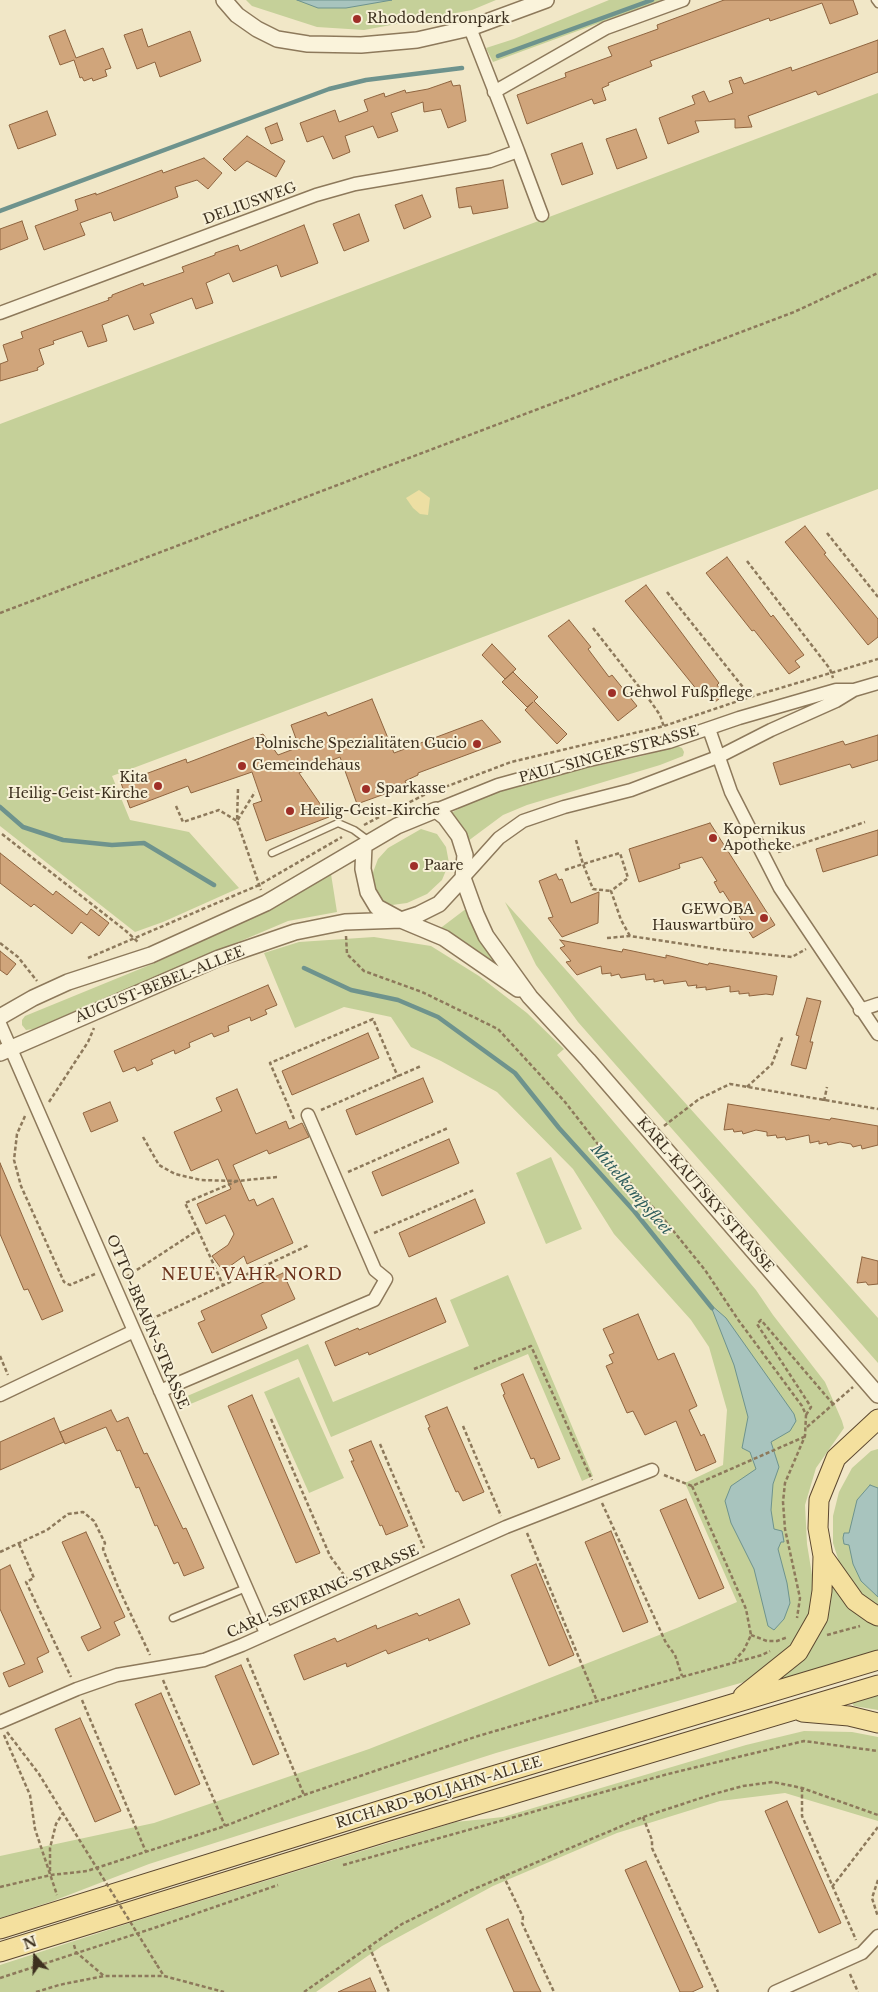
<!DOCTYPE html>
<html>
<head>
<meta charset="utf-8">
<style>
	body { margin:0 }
	#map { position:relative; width:878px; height:1992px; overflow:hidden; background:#f1e7c7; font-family:"Libre Baskerville",serif }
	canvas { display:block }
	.north { position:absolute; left:10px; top:1932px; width:50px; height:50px; -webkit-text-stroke:4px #f7f0d7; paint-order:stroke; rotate:340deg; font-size:14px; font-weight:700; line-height:20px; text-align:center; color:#3d301f }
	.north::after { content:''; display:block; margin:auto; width:18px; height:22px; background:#3d301f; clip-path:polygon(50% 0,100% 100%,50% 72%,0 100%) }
</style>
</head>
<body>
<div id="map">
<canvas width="878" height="1992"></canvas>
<div class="north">N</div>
</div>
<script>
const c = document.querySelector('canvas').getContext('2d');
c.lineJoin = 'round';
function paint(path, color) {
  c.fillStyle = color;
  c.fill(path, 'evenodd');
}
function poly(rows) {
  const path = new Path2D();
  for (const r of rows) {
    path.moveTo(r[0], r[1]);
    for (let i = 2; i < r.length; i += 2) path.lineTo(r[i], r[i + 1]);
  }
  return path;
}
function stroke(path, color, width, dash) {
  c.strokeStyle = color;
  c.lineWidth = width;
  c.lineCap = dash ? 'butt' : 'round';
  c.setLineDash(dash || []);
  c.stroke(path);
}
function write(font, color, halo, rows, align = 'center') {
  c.font = font + ' "Libre Baskerville",serif';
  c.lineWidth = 4;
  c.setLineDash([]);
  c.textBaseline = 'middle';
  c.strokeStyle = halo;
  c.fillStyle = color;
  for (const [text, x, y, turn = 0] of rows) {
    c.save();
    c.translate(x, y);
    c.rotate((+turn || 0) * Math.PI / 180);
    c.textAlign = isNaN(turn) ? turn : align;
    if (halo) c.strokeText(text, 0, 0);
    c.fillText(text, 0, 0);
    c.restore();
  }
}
const green = poly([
	[246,0,496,0,472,10,364,30,317,27,252,6],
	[609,0,662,0,493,62,486,48,514,39],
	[878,93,878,489,112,776,130,820,189,832,239,888,163,922,135,932,0,826,0,424],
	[677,746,682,748,684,752,683,756,660,765,527,805,503,815,468,841,449,814,483,796,559,774,642,756],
	[421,829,437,834,446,847,449,863,442,880,427,894,407,903,392,905,380,900,373,886,372,875,378,859,388,848],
	[331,874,337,912,288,921,33,1029,26,1030,22,1025,22,1020,25,1016,157,962,263,913],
	[505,902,878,1318,878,1363,578,1022,536,965],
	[467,908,500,968,481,953,438,930],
	[374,937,431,946,479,976,527,1013,564,1049,557,1055,756,1290,773,1315,825,1382,842,1421,844,1428,816,1468,805,1505,807,1544,814,1587,810,1616,805,1632,768,1670,744,1682,496,1753,149,1864,53,1901,0,1918,0,1856,154,1823,369,1749,677,1628,737,1602,685,1483,723,1465,727,1410,709,1347,691,1320,614,1234,573,1169,497,1092,441,1061,411,1047,391,1017,344,1007,295,1028,264,953,299,942],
	[551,1157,582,1229,546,1244,516,1173],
	[508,1275,593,1476,582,1481,528,1354,331,1437,298,1359,181,1408,178,1400,308,1344,333,1402,469,1346,450,1300],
	[299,1377,344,1478,309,1493,264,1392],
	[878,1449,878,1608,852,1587,840,1565,833,1543,833,1516,839,1492,852,1468,871,1451],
	[826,1572,878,1622,878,1651,781,1680,781,1675,789,1670],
	[878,1695,878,1710,854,1706,852,1703],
	[804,1731,852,1732,878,1737,878,1821,785,1793,720,1801,617,1833,493,1886,382,1946,316,1992,0,1992,0,1965,139,1920,456,1822,503,1817,746,1745]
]);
const sand = poly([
	[419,490,430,498,428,515,420,514,413,508,406,498]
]);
const water = poly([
	[297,0,392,0,346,8,318,8,297,0],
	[710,1304,726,1318,794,1414,796,1421,790,1431,771,1442,779,1467,773,1484,771,1510,774,1529,782,1531,783,1536,784,1542,781,1542,778,1549,787,1583,790,1603,784,1619,774,1630,768,1626,754,1569,731,1523,725,1501,731,1486,756,1469,750,1452,742,1448,748,1417,734,1365,710,1304],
	[870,1485,878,1488,878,1597,861,1581,853,1564,849,1545,844,1544,843,1538,844,1533,849,1533,857,1500,870,1485]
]);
const stream = poly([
	[498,56,652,0],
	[0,211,329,89,366,80,462,68],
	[0,807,23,827,63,840,112,845,144,843,214,885],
	[304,968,351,990,398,1000,438,1017,515,1073,559,1128,634,1211,712,1308]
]);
const building = poly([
	[724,0,853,0,858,14,830,24,822,3,770,21,769,18,650,61,652,66,608,83,609,85,602,88,606,100,594,104,592,99,527,124,517,95,566,77,565,73,612,56,608,47,658,29,657,25,724,0],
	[142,29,148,47,190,31,201,61,160,77,155,62,137,69,124,35,142,29],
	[65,30,76,58,103,48,111,68,105,70,107,76,93,81,92,78,84,81,82,77,80,78,74,60,60,65,49,36,65,30],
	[878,40,878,72,818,95,816,91,748,116,752,127,735,128,735,119,695,121,699,132,668,144,659,118,695,104,692,96,704,91,709,102,733,93,729,81,741,77,744,84,791,67,792,71,878,40],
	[451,81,453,86,460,85,466,121,448,128,441,109,424,112,423,102,391,113,398,131,378,138,373,126,345,136,350,152,333,159,323,136,307,142,300,123,335,110,339,122,368,111,364,100,384,93,385,97,405,90,406,93,428,89,451,81],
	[47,111,56,135,18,149,9,125,47,111],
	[277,123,283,140,271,144,265,128,277,123],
	[636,129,647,158,617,169,606,139,636,129],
	[247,136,285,161,276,177,247,161,235,171,223,159,247,136],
	[582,143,593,174,562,185,551,154,582,143],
	[204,158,222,173,208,189,197,180,175,187,178,197,114,221,111,212,80,223,85,235,44,250,35,226,78,210,75,200,96,193,96,195,162,170,163,173,204,158],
	[503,180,508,208,473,214,471,206,459,208,456,188,503,180],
	[422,195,431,217,404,229,395,205,422,195],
	[359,214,369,241,344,251,333,224,359,214],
	[22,221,28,239,0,250,0,229,22,221],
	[304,225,318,263,281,277,277,265,233,282,229,273,206,283,213,303,196,309,192,298,150,314,154,323,134,330,128,315,102,325,107,341,88,347,82,331,53,341,54,344,39,349,44,364,37,368,38,370,0,381,0,364,8,361,3,345,23,338,21,332,109,300,108,298,112,297,112,295,143,283,144,286,184,272,182,267,215,255,215,253,238,245,240,251,304,225],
	[805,526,826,553,824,554,878,619,878,637,868,645,785,542,805,526],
	[727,557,771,617,773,615,804,655,795,661,800,667,789,674,754,630,752,631,706,573,727,557],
	[646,585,719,683,717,685,724,695,715,702,707,692,702,696,625,601,646,585],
	[569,620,591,647,588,649,609,677,612,675,637,706,618,721,548,636,569,620],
	[492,644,516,669,505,679,482,655,492,644],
	[513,672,538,697,534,701,567,734,557,744,525,710,533,702,527,707,502,682,513,672],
	[372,699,394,753,482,720,501,742,418,773,418,775,405,781,407,786,357,804,340,757,299,773,329,817,266,841,253,804,262,801,252,772,191,793,188,786,130,808,121,783,186,759,187,763,263,734,278,755,299,747,291,725,326,712,328,716,372,699],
	[878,735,878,760,852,768,850,764,780,785,773,763,843,741,845,745,878,735],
	[710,823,775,925,753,938,723,891,720,893,714,882,717,881,702,857,679,864,680,868,639,882,629,849,710,823],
	[878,830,878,855,823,872,816,849,878,830],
	[0,853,53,895,56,891,87,915,91,909,109,923,99,936,81,922,72,934,34,904,31,907,0,883,0,853],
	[556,874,559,880,562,879,571,903,599,892,598,923,562,937,548,918,553,917,539,881,556,874],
	[560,940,622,952,623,949,666,958,666,955,708,965,709,963,777,976,773,995,766,994,749,996,749,993,739,994,739,991,730,992,730,986,706,990,706,987,696,988,697,985,688,986,686,981,664,984,663,980,654,982,654,979,646,980,645,974,621,978,619,974,611,976,611,973,602,974,601,966,577,975,566,962,571,961,560,948,565,946,560,940],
	[0,951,16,964,7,975,0,970,0,951],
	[268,985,277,1005,265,1010,267,1014,251,1021,250,1017,228,1026,229,1031,214,1037,212,1033,189,1043,190,1047,175,1054,174,1050,151,1060,153,1064,137,1071,135,1067,123,1072,114,1051,268,985],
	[807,998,821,1001,810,1042,813,1042,806,1069,791,1065,799,1036,796,1035,807,998],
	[368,1033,379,1058,292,1095,282,1071,368,1033],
	[423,1078,433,1102,356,1135,346,1110,423,1078],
	[237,1089,256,1134,286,1121,289,1129,302,1123,309,1137,269,1154,267,1150,233,1165,249,1201,254,1199,257,1206,273,1198,293,1243,247,1264,244,1256,223,1271,212,1256,228,1245,234,1234,225,1215,206,1224,197,1204,231,1189,218,1159,191,1171,174,1132,222,1111,216,1098,237,1089],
	[110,1102,118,1121,91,1132,83,1113,110,1102],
	[728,1104,830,1120,831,1118,878,1126,878,1145,862,1149,861,1145,853,1147,851,1144,840,1142,828,1145,827,1142,819,1144,819,1141,810,1143,809,1135,786,1140,785,1137,777,1138,776,1135,767,1136,767,1132,756,1130,743,1134,742,1131,734,1132,733,1129,724,1130,728,1104],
	[449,1139,459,1163,382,1196,372,1172,449,1139],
	[0,1163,63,1311,42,1320,28,1289,24,1290,0,1234,0,1163],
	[475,1199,485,1223,409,1257,399,1233,475,1199],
	[862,1257,878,1261,878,1284,868,1285,866,1282,857,1283,862,1257],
	[283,1273,295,1299,261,1315,267,1328,212,1353,198,1323,205,1320,201,1311,283,1273],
	[436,1298,446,1322,369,1355,368,1352,335,1366,325,1342,358,1328,359,1330,436,1298],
	[638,1314,658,1360,674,1353,697,1406,689,1410,701,1436,704,1434,716,1462,696,1471,676,1421,645,1435,633,1411,627,1413,606,1366,613,1363,609,1355,614,1353,603,1329,638,1314],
	[523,1374,560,1459,538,1468,534,1458,531,1459,513,1418,503,1395,505,1394,501,1384,523,1374],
	[252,1395,320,1553,296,1563,228,1406,252,1395],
	[447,1407,484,1492,463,1501,458,1491,456,1492,438,1451,428,1428,430,1427,425,1416,447,1407],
	[111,1410,117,1422,128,1417,144,1454,147,1453,183,1529,186,1528,204,1568,184,1576,178,1562,174,1564,157,1525,155,1526,139,1487,136,1488,120,1450,117,1451,106,1427,65,1444,60,1432,111,1410],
	[54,1418,64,1442,0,1470,0,1442,54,1418],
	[371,1441,408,1526,386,1535,382,1525,380,1526,362,1485,351,1461,354,1461,349,1450,371,1441],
	[686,1499,724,1588,699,1599,660,1510,686,1499],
	[611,1531,648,1622,623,1632,585,1542,611,1531],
	[86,1532,125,1617,114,1622,120,1635,88,1651,81,1637,101,1628,62,1542,86,1532],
	[536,1564,574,1655,549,1666,511,1575,536,1564],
	[10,1565,49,1652,37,1658,43,1672,9,1687,3,1673,25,1664,0,1609,0,1570,10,1565],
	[459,1599,470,1624,429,1641,428,1638,388,1654,386,1650,347,1667,346,1663,304,1680,294,1655,335,1638,337,1642,376,1625,377,1629,417,1613,419,1616,459,1599],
	[241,1665,279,1754,253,1765,215,1676,241,1665],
	[161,1693,200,1784,175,1795,135,1704,161,1693],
	[80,1718,121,1811,95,1822,55,1729,80,1718],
	[787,1801,841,1923,819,1933,765,1811,787,1801],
	[646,1861,703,1987,692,1992,680,1992,625,1870,646,1861],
	[508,1919,537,1984,541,1992,514,1992,486,1929,508,1919],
	[370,1978,376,1992,338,1992,370,1978]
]);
const path = poly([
	[827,533,878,597],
	[747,561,830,669,833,678],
	[667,592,750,696],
	[0,613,794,312,878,273],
	[593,628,651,702,660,715,664,727],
	[238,789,237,821,261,890],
	[176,806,183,822,219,810,237,821,255,792],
	[398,808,424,795,511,762,664,726,750,697,878,659],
	[364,825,381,816],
	[2,834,126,931,139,943],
	[576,840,583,864,620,853,628,878,611,891,621,920,630,936],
	[778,852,865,822],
	[565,870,583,864,593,889,611,891],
	[346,936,347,954,364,971,422,992,498,1029,565,1102,618,1170,662,1217,705,1270,739,1321,802,1406,806,1415,805,1436,785,1483,783,1502,785,1529,800,1598,797,1618],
	[607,938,630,936,724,950,792,957,806,949],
	[0,943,18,957,37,981],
	[88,958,259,885,342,837],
	[747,1087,772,1064,783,1035],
	[824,1101,827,1087],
	[49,1102,88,1042,94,1028],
	[321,1110,421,1066],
	[25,1116,17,1134,14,1160,21,1186,64,1282,70,1285,95,1274],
	[294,1119,270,1063,373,1019,398,1077],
	[664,1126,699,1099,730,1084,878,1109],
	[143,1137,159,1165,175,1174,201,1180,237,1181,277,1177],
	[348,1172,448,1128],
	[198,1230,223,1285],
	[374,1233,474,1190],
	[126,1277,198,1230,185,1203,237,1181],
	[145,1322,309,1245],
	[0,1356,8,1375],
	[474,1369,531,1346,592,1480],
	[806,1415,811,1407,757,1324,761,1320,833,1404],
	[271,1419,330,1556,350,1583],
	[463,1426,501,1516],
	[807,1427,853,1387],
	[380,1444,424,1548],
	[664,1475,692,1486,804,1437],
	[692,1486,746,1609,751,1635,744,1650,735,1660],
	[602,1503,666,1643,675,1655,682,1676],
	[527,1533,597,1701],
	[19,1544,34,1578,26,1582,71,1677],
	[0,1552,47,1530,68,1514,83,1512,94,1521,105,1543,103,1549,118,1587,150,1655],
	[751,1635,767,1641,777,1641,788,1637],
	[827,1635,860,1626],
	[247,1658,304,1795],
	[163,1680,225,1826],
	[82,1700,146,1852],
	[7,1732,39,1774,72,1828],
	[4,1735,30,1795,35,1829,57,1895],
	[802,1788,802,1816,856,1940],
	[643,1817,652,1840,652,1848,718,1992],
	[343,1865,668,1774,804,1741,878,1751],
	[50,1871,50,1848,56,1824,63,1813],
	[503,1875,523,1917,522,1923,554,1992],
	[878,1880,872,1898,878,1917],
	[0,1887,51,1875,87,1871,225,1826,304,1795,478,1736,656,1684,762,1655,770,1651],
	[832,1887,878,1827],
	[74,1945,76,1952,104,1976],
	[369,1946,389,1992],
	[157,1965,164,1976],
	[850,1974,858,1992],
	[0,1978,157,1927,278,1885],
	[36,1992,59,1985,104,1976,164,1976,224,1992],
	[304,1992,402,1924,467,1892,643,1817,710,1795,743,1786,773,1782,802,1788,878,1815]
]);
const service = poly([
	[875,0,878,4],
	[272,853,338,823,354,830,369,841],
	[173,1618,246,1588]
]);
const minor = poly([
	[494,92,606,28,683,0],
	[518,151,542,215],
	[0,313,316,195,355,184,490,161,518,151,470,28],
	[709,729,731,792,780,888,878,1034],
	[436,810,498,785,585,761,669,742,739,718,836,690,854,690],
	[463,878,499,838,523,821,564,807,631,790,720,756,771,730,836,701,854,690,878,683],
	[860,1010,878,1004],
	[0,1024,266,1633],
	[160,1391,374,1300,386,1279,375,1270,308,1115],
	[0,1395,134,1331],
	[0,1722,77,1689,117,1675,204,1660,242,1645,506,1527,652,1470],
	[775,1992,862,1953,878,1936]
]);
const tertiary = poly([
	[224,0,237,15,257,29,277,39,308,44,361,45,417,40,470,28,546,0],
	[364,846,363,869,368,892,377,907,401,920,444,938,518,989],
	[0,1017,33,998,68,982,151,955,266,903,397,826,436,810,445,817,459,836,465,855,463,878,476,914,486,936,530,997,588,1060,878,1395],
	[0,1053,219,958,295,932,345,922,401,920,419,914,439,904,463,878]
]);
const primary = poly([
	[823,1556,855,1601,872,1613,878,1616],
	[743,1696,798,1652,818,1617,822,1591,823,1556,818,1528,819,1500,836,1458,878,1419],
	[802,1712,849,1716,878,1723],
	[0,1929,436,1793,878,1660],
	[0,1952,386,1832,878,1685]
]);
const pathBridge = poly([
	[72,1828,157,1965]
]);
const markers = [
	[357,19,5,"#9f2f28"],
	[612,693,5,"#9f2f28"],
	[477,744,5,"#9f2f28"],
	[242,766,5,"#9f2f28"],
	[158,786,5,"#9f2f28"],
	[366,789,5,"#9f2f28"],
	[290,811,5,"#9f2f28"],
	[713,838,5,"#9f2f28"],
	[414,866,5,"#9f2f28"],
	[764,918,5,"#9f2f28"]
];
const poiNames = [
	["Rhododendronpark",367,19],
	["Gehwol Fußpflege",622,693],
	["Polnische Spezialitäten Gucio",467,744,"right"],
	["Gemeindehaus",252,766],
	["Kita",148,778,"right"],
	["Heilig-Geist-Kirche",148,794,"right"],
	["Sparkasse",376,789],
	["Heilig-Geist-Kirche",300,811],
	["Kopernikus",723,830],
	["Apotheke",723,846],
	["Paare",424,866],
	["GEWOBA",754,910,"right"],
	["Hauswartbüro",754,926,"right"]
];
const streetNames = [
	["DELIUSWEG",250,204,-20],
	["PAUL-SINGER-STRASSE",609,755,-15],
	["AUGUST-BEBEL-ALLEE",160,985,-22],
	["KARL-KAUTSKY-STRASSE",705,1195,49],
	["OTTO-BRAUN-STRASSE",147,1322,67],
	["CARL-SEVERING-STRASSE",323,1592,-24],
	["RICHARD-BOLJAHN-ALLEE",439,1793,-17]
];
const waterNames = [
	["Mittelkampsfleet",631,1190,49]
];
const quarterNames = [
	["NEUE VAHR NORD",252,1275]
];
paint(green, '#c5d099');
paint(sand, '#eddfa3');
paint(water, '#a8c4be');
stroke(water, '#6e938d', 1);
stroke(stream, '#6e938d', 4.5);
paint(building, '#d0a57b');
stroke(building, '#8e643f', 1);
stroke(service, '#8d795b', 9);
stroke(minor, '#8d795b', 15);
stroke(tertiary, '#8d795b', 18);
stroke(primary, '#5b472f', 21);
stroke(path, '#8d795b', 2.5, [4, 2.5]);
stroke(service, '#faf3db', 6);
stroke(minor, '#faf3db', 12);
stroke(tertiary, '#faf3db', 15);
stroke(primary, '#f4e09e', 19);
stroke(pathBridge, '#8d795b', 2.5, [4, 2.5]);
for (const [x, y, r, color] of markers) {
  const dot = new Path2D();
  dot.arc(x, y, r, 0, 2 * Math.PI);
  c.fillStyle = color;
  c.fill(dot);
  stroke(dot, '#f7f0d7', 2);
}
write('14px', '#3d301f', '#f7f0d7', poiNames, 'left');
write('14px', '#3d301f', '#f7f0d7', streetNames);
write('italic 15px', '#2e5d5d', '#f7f0d7', waterNames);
c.letterSpacing = '1px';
write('16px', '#6c331c', '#f7f0d7', quarterNames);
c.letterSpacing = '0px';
</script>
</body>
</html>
